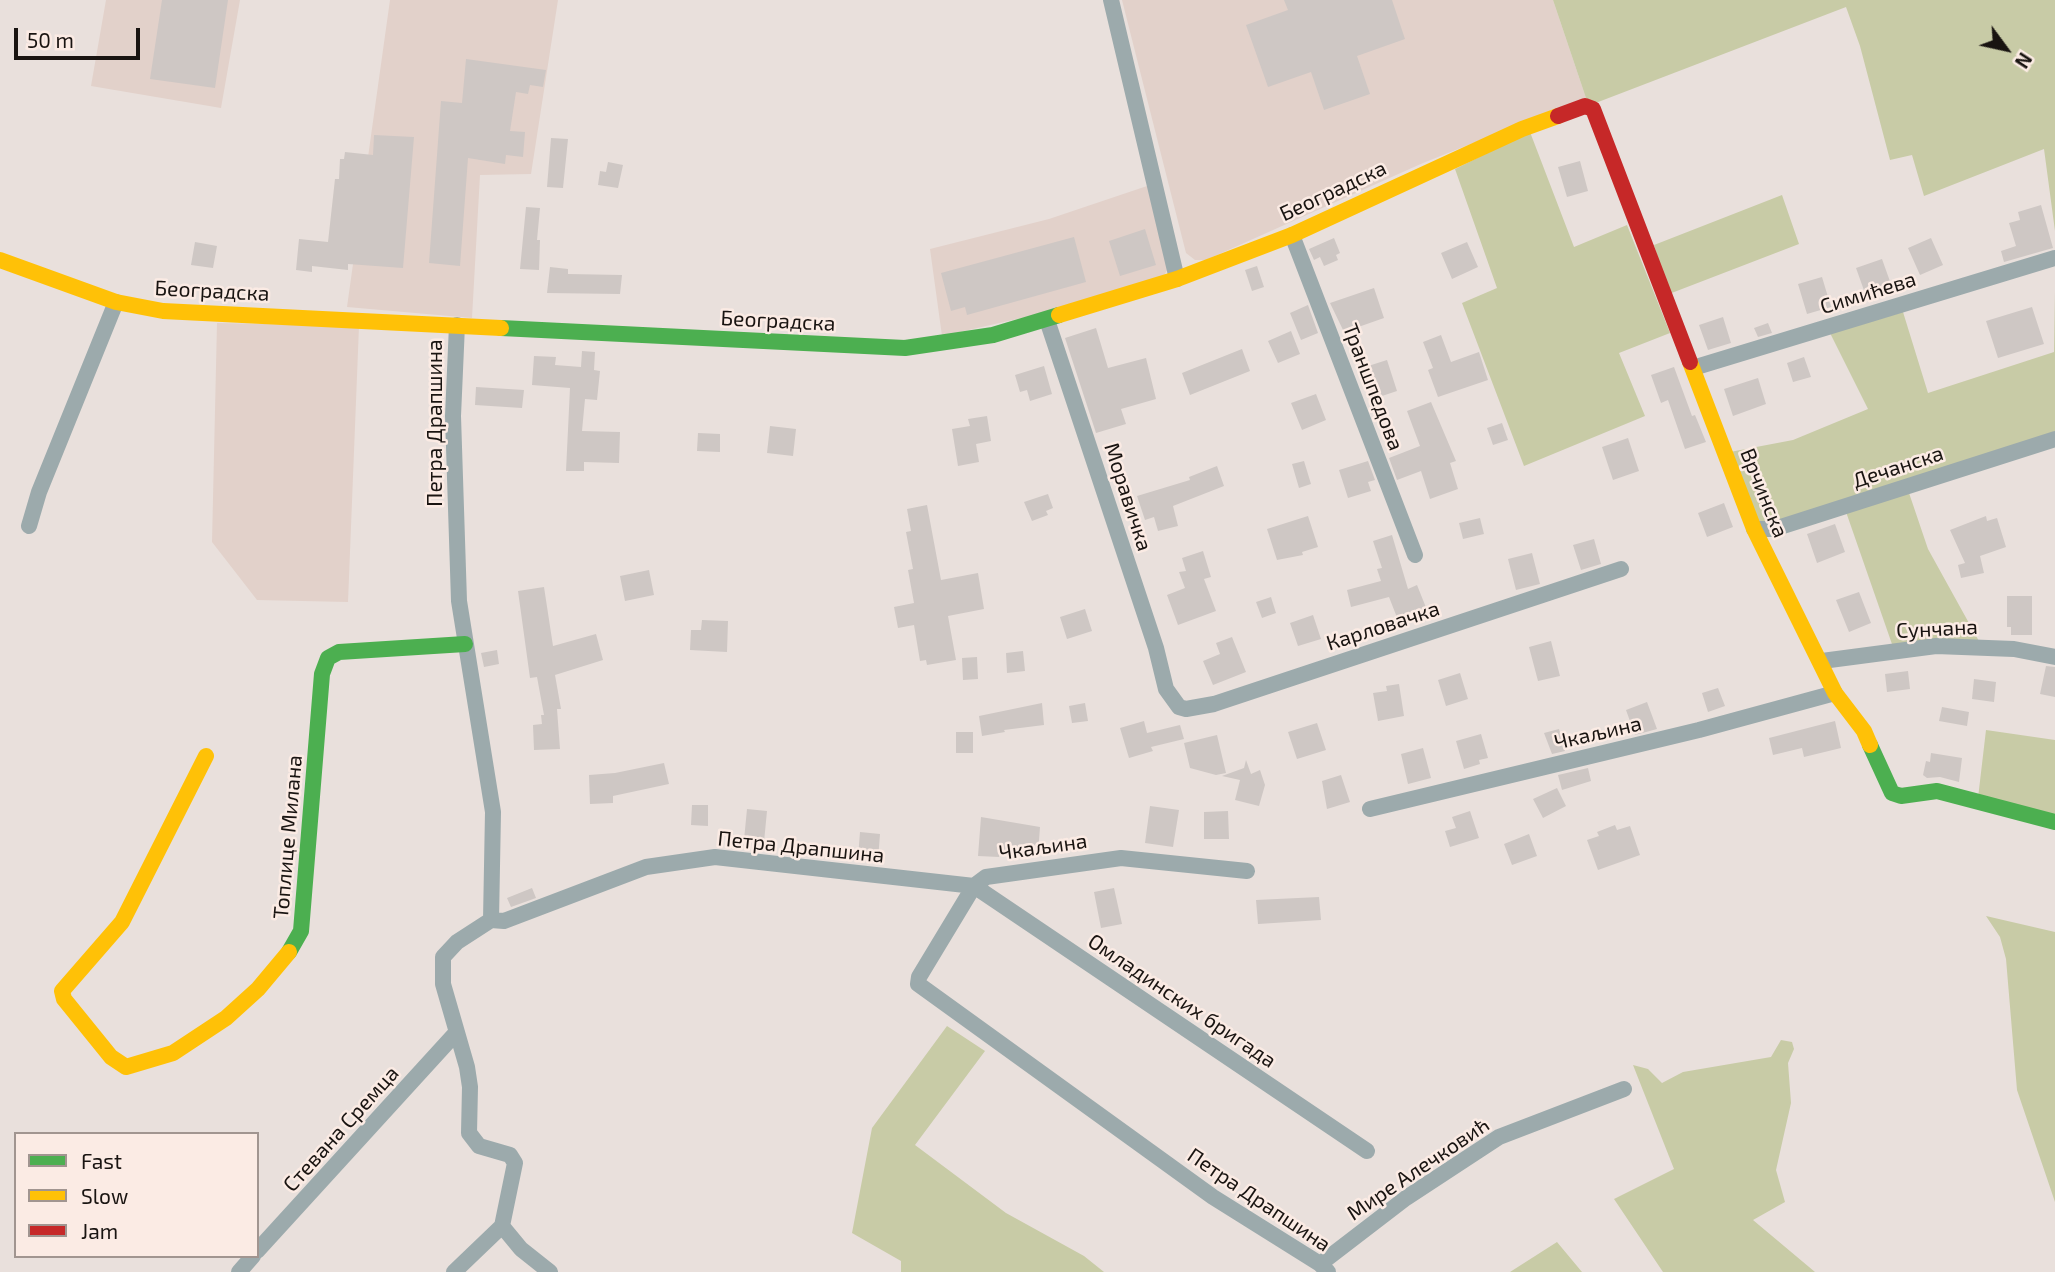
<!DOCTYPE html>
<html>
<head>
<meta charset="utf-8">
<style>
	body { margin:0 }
	#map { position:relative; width:2055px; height:1272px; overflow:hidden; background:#e9e0dc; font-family:"Exo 2",sans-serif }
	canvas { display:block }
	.legend { position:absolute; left:14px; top:1132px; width:245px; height:126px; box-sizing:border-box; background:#fbebe4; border:2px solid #a19590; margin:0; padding:9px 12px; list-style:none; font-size:21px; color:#191411 }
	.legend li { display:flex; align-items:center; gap:14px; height:35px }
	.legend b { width:35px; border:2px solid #a19590 }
	.north { position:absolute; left:1971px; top:14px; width:70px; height:70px; -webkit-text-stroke:5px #fbebe4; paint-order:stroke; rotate:123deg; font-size:19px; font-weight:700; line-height:28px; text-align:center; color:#191411 }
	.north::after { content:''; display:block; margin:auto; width:24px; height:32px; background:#191411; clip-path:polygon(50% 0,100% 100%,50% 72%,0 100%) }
	.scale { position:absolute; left:14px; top:28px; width:126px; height:32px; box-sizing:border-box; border:4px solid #191411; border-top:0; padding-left:9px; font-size:21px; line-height:24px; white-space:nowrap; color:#191411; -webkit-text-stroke:5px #fbebe4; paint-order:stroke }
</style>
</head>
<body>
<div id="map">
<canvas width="2055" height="1272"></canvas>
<ul class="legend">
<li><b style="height:9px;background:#4caf50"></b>Fast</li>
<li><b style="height:9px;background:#ffc107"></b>Slow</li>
<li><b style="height:9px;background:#c62828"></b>Jam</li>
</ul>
<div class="north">N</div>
<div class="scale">50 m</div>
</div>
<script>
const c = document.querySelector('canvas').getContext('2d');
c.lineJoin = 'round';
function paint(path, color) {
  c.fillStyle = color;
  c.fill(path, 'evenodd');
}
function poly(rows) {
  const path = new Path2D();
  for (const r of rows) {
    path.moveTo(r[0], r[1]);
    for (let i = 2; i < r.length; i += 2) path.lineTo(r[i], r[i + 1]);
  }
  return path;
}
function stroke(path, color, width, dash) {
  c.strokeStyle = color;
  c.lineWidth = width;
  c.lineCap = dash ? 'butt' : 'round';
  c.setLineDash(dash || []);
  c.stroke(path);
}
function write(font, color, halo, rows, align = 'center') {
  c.font = font + ' "Exo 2",sans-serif';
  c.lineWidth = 5;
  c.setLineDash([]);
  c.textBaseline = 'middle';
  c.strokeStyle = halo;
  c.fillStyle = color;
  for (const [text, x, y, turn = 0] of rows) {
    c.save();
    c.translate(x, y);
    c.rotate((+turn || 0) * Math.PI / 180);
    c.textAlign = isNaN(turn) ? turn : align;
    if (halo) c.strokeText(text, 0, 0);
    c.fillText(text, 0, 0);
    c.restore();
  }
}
const built = poly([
	[106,0,240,0,221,108,91,86],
	[390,0,558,0,531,174,480,175,472,318,347,307],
	[1122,0,1553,0,1586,98,1423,163,1206,260,1195,260,1186,253],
	[1150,185,1168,268,1164,276,1048,312,942,336,930,249,1049,219],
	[217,323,359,326,348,602,257,600,212,542]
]);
const green = poly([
	[1553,0,2055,0,2055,231,2044,149,1924,196,1912,155,1890,160,1860,46,1846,7,1593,104,1586,98],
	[1530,132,1574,247,1627,225,1670,333,1619,353,1645,416,1524,466,1462,303,1497,288,1455,169],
	[1782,195,1799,244,1669,294,1654,245],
	[2055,292,2055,435,1773,525,1756,525,1730,452,1793,440,1868,409,1830,333,1903,312,1928,393,2054,352],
	[1908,490,1928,549,1980,643,1893,647,1845,509],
	[1986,730,2055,740,2055,817,1978,798],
	[1986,916,2055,932,2055,1202,2017,1090,2006,959,2000,937],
	[947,1026,985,1051,915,1145,1006,1213,1084,1256,1104,1272,901,1272,901,1261,852,1233,872,1128],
	[1781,1040,1792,1042,1794,1049,1788,1063,1791,1103,1776,1170,1785,1202,1753,1220,1815,1272,1663,1272,1614,1199,1674,1169,1633,1065,1648,1069,1662,1083,1683,1072,1771,1057],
	[1557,1242,1582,1272,1510,1272]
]);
const building = poly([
	[162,0,228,0,215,88,150,79],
	[1284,0,1392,0,1405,39,1357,56,1370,94,1324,110,1311,72,1268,87,1246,25,1288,10],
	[466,59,546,70,543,87,530,85,528,94,516,92,510,131,525,132,523,157,506,155,505,164,468,158,460,266,429,263,441,101,462,103],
	[374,135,414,137,403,268,348,264,348,270,312,266,312,272,296,270,299,239,328,242,335,179,339,179,340,159,344,159,345,152,373,155],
	[551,138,568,139,563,188,547,187],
	[1580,161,1588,191,1567,197,1558,167],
	[608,162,623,165,618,188,598,185,600,171,606,172],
	[2041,205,2053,248,2004,262,2001,251,2016,246,2009,223,2020,220,2018,212],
	[526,207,540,208,537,240,540,240,539,270,520,269],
	[1145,229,1156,265,1120,276,1109,241],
	[1074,237,1086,282,967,315,965,307,951,311,941,273],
	[1334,238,1340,253,1336,255,1338,260,1324,266,1320,257,1314,260,1309,249],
	[1931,238,1943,265,1920,275,1908,248],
	[195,242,217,246,213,268,191,265],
	[1467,242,1478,267,1452,279,1441,253],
	[1882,259,1892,287,1866,296,1856,268],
	[1257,266,1264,287,1252,291,1245,270],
	[550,267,568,269,568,274,622,275,620,294,547,293],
	[1822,277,1831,307,1807,314,1798,284],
	[1374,288,1384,318,1344,332,1330,303],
	[1308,305,1318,333,1301,340,1290,313],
	[2032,307,2044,344,1998,358,1986,321],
	[1723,317,1731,343,1708,350,1699,325],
	[1768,323,1772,333,1758,337,1754,328],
	[1096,328,1108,368,1146,358,1156,399,1121,409,1126,424,1096,433,1065,338],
	[1291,331,1300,354,1278,363,1268,341],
	[1441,335,1451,362,1479,352,1488,380,1438,397,1428,370,1433,368,1423,342],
	[1242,349,1250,371,1190,395,1182,373],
	[582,351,595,352,594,370,600,371,597,400,585,399,582,431,620,432,619,463,584,462,584,471,566,471,570,388,532,385,534,356,556,357,555,365,581,367],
	[1804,357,1811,377,1793,382,1787,363],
	[1387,360,1397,391,1373,399,1362,368],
	[1044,366,1052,394,1030,401,1027,390,1020,392,1015,375],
	[1674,367,1692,416,1695,415,1706,442,1685,449,1668,400,1661,403,1651,375],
	[1758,378,1766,404,1733,416,1724,389],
	[476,387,524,390,522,408,475,405],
	[1316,394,1326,420,1302,430,1291,403],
	[1431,402,1456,461,1450,463,1458,489,1430,499,1421,471,1397,480,1389,458,1420,446,1407,411],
	[987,416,991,441,976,444,979,462,958,466,952,429,970,426,968,419],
	[1502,423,1508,440,1493,445,1487,428],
	[770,426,796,429,793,456,767,453],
	[698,433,720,434,720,452,697,451],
	[1628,438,1639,471,1613,480,1602,447],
	[1304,461,1311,484,1299,488,1292,464],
	[1368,461,1375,480,1368,482,1371,491,1348,498,1339,470],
	[1217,466,1224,486,1173,506,1178,526,1158,531,1154,517,1145,520,1137,496,1190,480,1189,477],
	[1048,494,1053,508,1046,511,1048,515,1032,521,1024,502],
	[1724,503,1733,527,1707,537,1698,513],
	[927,505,941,580,978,573,984,609,948,616,956,660,927,665,926,660,920,661,914,625,898,628,894,607,914,603,908,570,913,569,906,532,911,531,907,509],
	[1308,516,1318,547,1302,552,1303,555,1277,560,1267,529],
	[1986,516,1987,521,1997,518,2006,547,1980,556,1984,573,1961,578,1958,565,1965,563,1950,530],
	[1480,518,1484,534,1463,539,1459,523],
	[1835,524,1845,552,1817,563,1807,534],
	[1392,535,1408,589,1417,585,1429,615,1405,625,1402,619,1398,620,1389,597,1351,607,1347,590,1381,581,1377,569,1382,568,1373,541],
	[1594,539,1601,564,1581,570,1573,545],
	[1203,551,1211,577,1204,579,1216,611,1178,625,1167,595,1185,588,1179,572,1186,571,1182,558],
	[1532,553,1540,584,1516,590,1508,559],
	[649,570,654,595,625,601,620,576],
	[544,587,553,646,596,634,603,660,555,675,561,709,557,709,560,749,534,750,533,725,542,724,541,715,544,715,537,677,530,678,518,591],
	[1859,592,1871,623,1849,632,1836,600],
	[2007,596,2032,596,2032,635,2011,635,2011,627,2007,627],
	[1271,597,1276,613,1262,618,1256,602],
	[1085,609,1092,631,1067,639,1060,617],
	[1313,615,1321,639,1298,646,1290,623],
	[702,620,728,621,727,652,690,650,691,630,701,630],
	[1232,637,1246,672,1213,685,1203,661,1220,654,1216,643],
	[1551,641,1560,676,1538,681,1529,647],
	[497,650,499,664,484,667,481,653],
	[1023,651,1025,671,1007,673,1006,653],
	[977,657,978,679,963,680,962,658],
	[2046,666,2055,667,2055,697,2040,694],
	[1908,671,1910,689,1887,692,1885,674],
	[1460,673,1468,699,1446,706,1438,680],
	[1974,679,1996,682,1994,702,1972,699],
	[1399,684,1404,716,1378,721,1373,693,1387,691,1386,686],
	[1718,688,1725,706,1708,712,1702,693],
	[1647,702,1657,729,1635,735,1626,710],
	[1042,703,1044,725,1004,730,1005,732,982,736,979,716],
	[1085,703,1088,721,1072,723,1069,706],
	[1942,707,1969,712,1967,726,1939,721],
	[1144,721,1147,733,1180,725,1184,739,1151,747,1153,751,1129,758,1120,728],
	[1835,721,1841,748,1804,757,1802,748,1773,755,1769,738],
	[1317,723,1326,750,1297,759,1288,732],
	[1559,729,1565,751,1552,754,1544,733],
	[956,732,973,732,973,753,956,753],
	[1481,734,1488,758,1479,760,1480,764,1464,769,1456,741],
	[1217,735,1226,773,1216,775,1190,768,1184,743],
	[1423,748,1431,778,1408,784,1401,754],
	[1931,753,1962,758,1959,782,1940,777,1927,778,1923,775,1926,761,1930,762],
	[1246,760,1251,774,1260,770,1265,785,1259,806,1235,800,1240,780,1222,776,1244,768],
	[664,763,669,784,613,796,613,803,590,804,589,775,615,773],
	[1588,768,1591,781,1562,790,1558,775],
	[1341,775,1350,802,1327,809,1322,781],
	[1557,788,1566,806,1543,818,1533,799],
	[692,805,708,805,708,826,691,825],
	[1150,806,1179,810,1173,847,1145,843],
	[747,809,767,811,764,842,744,840],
	[1228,811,1229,839,1204,839,1204,812],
	[1470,811,1479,838,1450,847,1445,831,1456,828,1452,817],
	[981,817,1040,827,1038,854,1000,851,999,857,978,856],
	[1615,825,1617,830,1630,826,1640,855,1598,870,1587,840,1599,836,1597,832],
	[860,832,880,834,878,860,858,858],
	[1529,834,1537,856,1512,865,1504,844],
	[532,888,536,898,511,907,507,898],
	[1114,888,1122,924,1101,928,1094,892],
	[1319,897,1321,920,1258,924,1256,900]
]);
const street = poly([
	[1111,0,1177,279],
	[1292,235,1415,555],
	[1047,320,1156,648,1166,689,1179,707,1186,709,1214,704,1621,569],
	[457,325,453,416,459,601,493,812,491,920],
	[1693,368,2055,258],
	[29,526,39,492,116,302],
	[1754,529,1774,529,2055,439],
	[1822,661,1936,646,2014,649,2055,657],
	[1370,809,1699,730,1835,693],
	[1247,871,1121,858,986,877,974,886,919,977,918,984,1213,1197,1320,1264,1328,1272],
	[491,920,504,921,646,867,715,857,974,886,1367,1151],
	[491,920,457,942,443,957,443,984,467,1067,470,1087,469,1133,479,1146,510,1155,515,1163,502,1226,521,1249,550,1272],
	[257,1251,455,1034],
	[1320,1264,1406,1198,1499,1137,1624,1089],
	[239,1272,253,1256],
	[454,1272,502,1226]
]);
const fast = poly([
	[501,328,905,348,993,335,1059,315],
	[1870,745,1892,793,1901,796,1937,791,2055,822],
	[289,952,301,931,322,674,328,658,339,652,465,644]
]);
const slow = poly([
	[0,260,116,302,163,311,501,328],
	[1059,315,1177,279,1292,235,1522,129,1558,116],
	[1690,362,1754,529,1835,693,1864,731,1870,745],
	[206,756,122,922,62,991,64,999,111,1057,126,1067,173,1053,226,1018,258,989,289,952]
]);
const jam = poly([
	[1558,116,1585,106,1593,109,1690,362]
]);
const streetNames = [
	["Београдска",1333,191,-25],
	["Београдска",212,291,3],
	["Симићева",1868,293,-17],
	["Београдска",778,321,3],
	["Траншпедова",1373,387,69],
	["Петра Драпшина",435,423,-90],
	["Дечанска",1898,467,-18],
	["Врчинска",1764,493,68],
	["Моравичка",1128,497,72],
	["Карловачка",1383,626,-18],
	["Сунчана",1937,629,-3],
	["Чкаљина",1598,733,-13],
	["Топлице Милана",288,837,-85],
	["Петра Драпшина",801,847,6],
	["Чкаљина",1043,847,-8],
	["Омладинских бригада",1182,1001,34],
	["Стевана Сремца",341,1129,-48],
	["Мире Алечковић",1418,1169,-34],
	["Петра Драпшина",1259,1200,34]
];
paint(built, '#e2d1ca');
paint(green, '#c8cba6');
paint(building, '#cec7c4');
stroke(street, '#9caaac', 16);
stroke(fast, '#4caf50', 16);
stroke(slow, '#ffc107', 16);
stroke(jam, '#c62828', 16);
write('21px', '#191411', '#fbebe4', streetNames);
</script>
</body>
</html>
